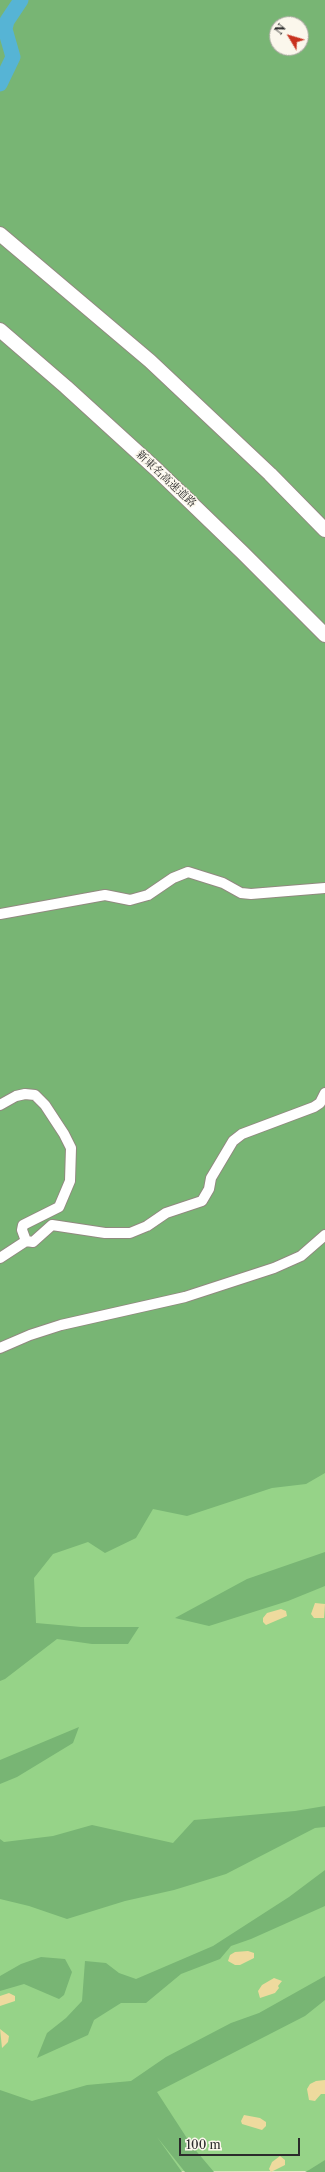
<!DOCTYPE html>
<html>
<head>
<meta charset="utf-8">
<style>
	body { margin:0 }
	#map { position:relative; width:325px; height:2172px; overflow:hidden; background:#f6e8d3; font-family:"Libre Caslon Text",serif }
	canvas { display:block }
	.north { position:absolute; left:269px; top:16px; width:40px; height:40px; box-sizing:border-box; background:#fbf7ec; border:1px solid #a8a59f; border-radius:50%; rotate:308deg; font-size:11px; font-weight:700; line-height:16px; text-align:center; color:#2b2b2b }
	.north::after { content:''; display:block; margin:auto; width:14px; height:18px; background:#c8321e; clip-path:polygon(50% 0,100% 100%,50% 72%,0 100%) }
	.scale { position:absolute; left:179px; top:2138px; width:121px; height:18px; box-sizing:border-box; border:2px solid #2b2b2b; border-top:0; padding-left:5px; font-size:12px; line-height:14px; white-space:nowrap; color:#2b2b2b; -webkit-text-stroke:3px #fbf7ec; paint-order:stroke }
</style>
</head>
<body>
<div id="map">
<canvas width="325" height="2172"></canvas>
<div class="north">N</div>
<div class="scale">100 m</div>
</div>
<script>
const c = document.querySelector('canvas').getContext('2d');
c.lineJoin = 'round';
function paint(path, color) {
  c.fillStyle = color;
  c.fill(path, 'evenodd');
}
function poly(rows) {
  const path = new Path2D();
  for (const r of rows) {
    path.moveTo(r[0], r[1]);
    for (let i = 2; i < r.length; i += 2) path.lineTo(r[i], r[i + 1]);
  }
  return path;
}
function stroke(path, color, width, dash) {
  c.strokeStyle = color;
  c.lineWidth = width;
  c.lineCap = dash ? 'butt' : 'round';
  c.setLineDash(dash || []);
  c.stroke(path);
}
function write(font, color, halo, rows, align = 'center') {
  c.font = font + ' "Libre Caslon Text","Noto Serif JP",serif';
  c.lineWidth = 3;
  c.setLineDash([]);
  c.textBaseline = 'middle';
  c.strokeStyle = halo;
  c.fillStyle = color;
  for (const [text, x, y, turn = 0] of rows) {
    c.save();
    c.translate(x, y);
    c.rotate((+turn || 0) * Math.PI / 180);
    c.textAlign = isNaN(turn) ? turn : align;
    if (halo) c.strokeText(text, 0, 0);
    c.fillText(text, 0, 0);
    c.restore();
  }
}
const green = poly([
	[325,1433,325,2171,0,2172,0,1557]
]);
const forest = poly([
	[0,0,325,0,325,1473,306,1484,272,1488,187,1516,153,1509,136,1538,105,1553,88,1542,53,1554,34,1578,36,1623,81,1627,139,1627,128,1644,92,1644,57,1639,5,1679,0,1681],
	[277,24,301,24,301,48,277,48],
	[325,1552,325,1586,288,1601,209,1626,175,1618,247,1579],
	[79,1727,73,1743,17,1777,0,1784,0,1760],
	[325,1806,325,1827,315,1828,226,1874,174,1890,125,1901,67,1919,29,1906,0,1899,0,1839,4,1842,53,1836,92,1825,173,1843,194,1820,295,1811],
	[325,1870,325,1906,251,1939,231,1946,220,1959,181,1974,146,2003,121,2003,94,2020,88,2035,37,2058,47,2033,66,2018,82,2001,85,1961,106,1963,119,1973,136,1979,213,1946,289,1897],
	[41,1957,65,1959,72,1972,64,1995,59,1999,24,1984,0,1991,0,1976,21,1964],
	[325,1976,325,2000,305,2016,157,2092,192,2146,214,2172,185,2172,157,2137,182,2172,0,2172,0,2090,32,2101,87,2085,131,2081,166,2057,231,2023,259,2013],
	[325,2160,325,2172,305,2172,309,2170]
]);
const sand = poly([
	[315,1603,325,1604,324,1618,314,1618,311,1614],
	[281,1609,286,1611,287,1616,266,1625,263,1622,263,1618,267,1613],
	[248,1951,254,1953,254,1958,240,1965,235,1965,228,1961,230,1955,235,1952],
	[274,1978,282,1981,278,1986,279,1988,275,1993,260,1998,258,1991,262,1985],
	[9,1993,15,1996,15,2001,0,2006,0,1996],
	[0,2029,9,2036,8,2042,2,2048],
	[325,2080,325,2094,321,2094,315,2101,309,2100,307,2089,310,2084,316,2081],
	[244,2115,260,2118,266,2122,266,2126,262,2130,242,2124,241,2121],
	[280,2156,285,2160,285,2165,271,2172,269,2169,272,2162]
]);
const river = poly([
	[0,84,13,57,5,29,7,21,21,0]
]);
const minor = poly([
	[0,914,105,895,130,900,148,895,173,878,188,872,223,883,241,893,251,894,325,888],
	[0,1105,16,1096,25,1094,35,1095,45,1105,64,1134,71,1148,70,1181,59,1207,23,1225,22,1230,26,1241],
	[0,1258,26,1241,33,1242,52,1225,105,1233,130,1233,147,1226,166,1213,202,1201,209,1189,211,1178,233,1141,242,1134,314,1107,320,1103,325,1093],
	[0,1348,30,1335,61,1325,185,1297,274,1268,301,1256,325,1235]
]);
const highway = poly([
	[0,234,150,361,270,474,325,530],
	[0,330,66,387,156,469,243,553,325,635]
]);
const streetNames = [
	["新東名高速道路",166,479,43]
];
paint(green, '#96d388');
paint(forest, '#78b574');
paint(sand, '#eeda9e');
stroke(river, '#56b4d5', 15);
stroke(minor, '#908a7f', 12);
stroke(highway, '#908a7f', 16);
stroke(minor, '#fff', 10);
stroke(highway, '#fff', 14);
write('11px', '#2b2b2b', '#fbf7ec', streetNames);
</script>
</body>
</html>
